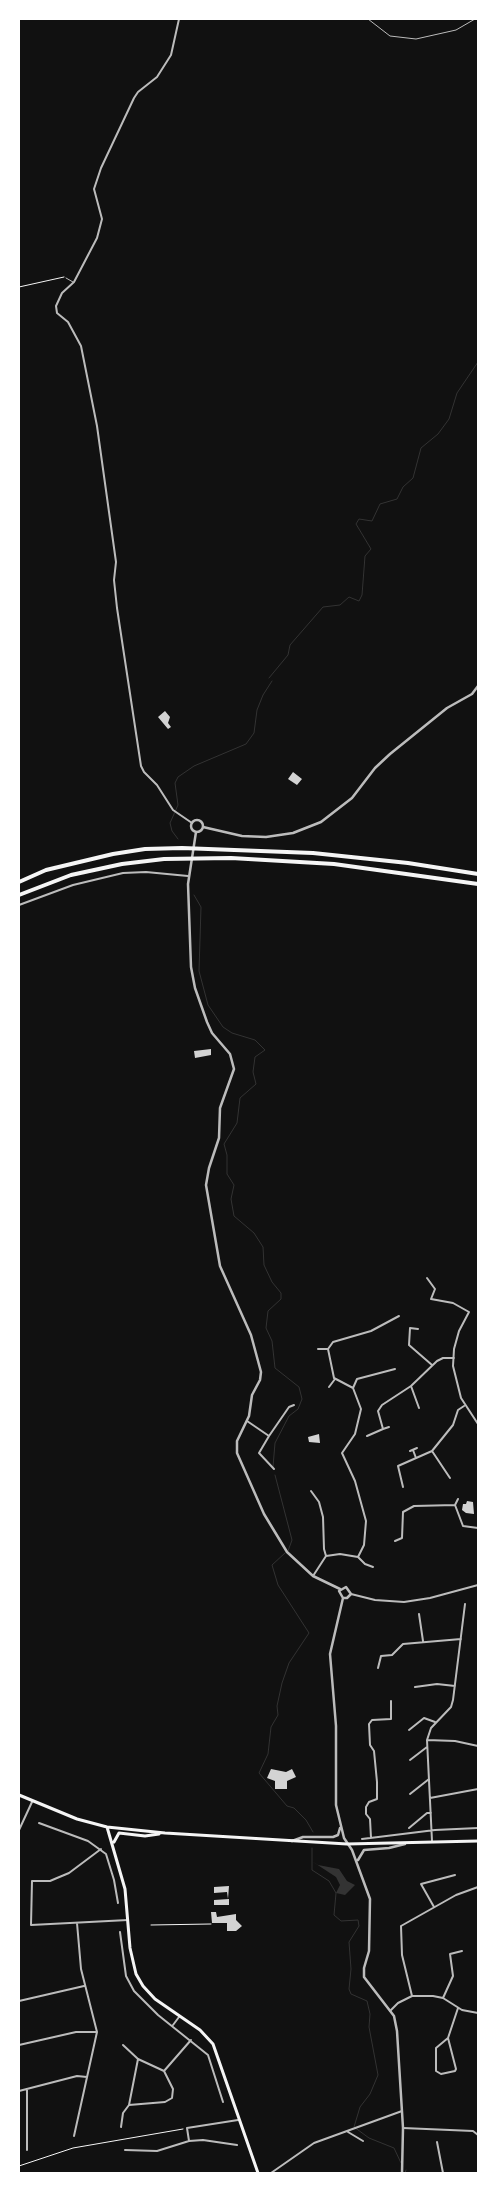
<!DOCTYPE html>
<html>
<head>
<meta charset="utf-8">
<style>
	body { margin:0 }
	#map { position:relative; width:497px; height:2192px; overflow:hidden; background:#111; font-family:"Roboto Condensed",sans-serif }
	canvas { display:block }
	.frame { position:absolute; inset:0; border:20px solid #fff; pointer-events:none }
</style>
</head>
<body>
<div id="map">
<canvas width="497" height="2192"></canvas>
<div class="frame"></div>
</div>
<script>
const c = document.querySelector('canvas').getContext('2d');
c.lineJoin = 'round';
function paint(path, color) {
  c.fillStyle = color;
  c.fill(path, 'evenodd');
}
function poly(rows) {
  const path = new Path2D();
  for (const r of rows) {
    if (r.length === 3) {
      path.moveTo(r[0] + r[2], r[1]);
      path.arc(r[0], r[1], r[2], 0, 2 * Math.PI);
      continue;
    }
    path.moveTo(r[0], r[1]);
    for (let i = 2; i < r.length; i += 2) path.lineTo(r[i], r[i + 1]);
  }
  return path;
}
function stroke(path, color, width, dash) {
  c.strokeStyle = color;
  c.lineWidth = width;
  c.lineCap = dash ? 'butt' : 'round';
  c.setLineDash(dash || []);
  c.stroke(path);
}
const water = poly([
	[310,1860,318,1865,339,1869,347,1881,355,1885,345,1895,336,1893,340,1885,336,1877]
]);
const stream = poly([
	[269,678,288,655,290,645,323,607,340,605,349,597,359,601,362,595,365,556,371,549,356,524,359,519,372,521,380,504,397,499,403,487,413,478,421,448,438,434,449,419,457,393,478,362],
	[178,839,172,831,170,823,178,805,175,783,178,777,194,766,246,744,254,733,257,710,263,695,272,681],
	[194,895,201,907,199,971,208,1005,223,1027,232,1033,255,1040,265,1050,255,1057,253,1072,256,1084,240,1098,237,1123,224,1144,227,1155,227,1174,234,1185,231,1199,234,1216,254,1233,263,1247,264,1265,272,1282,281,1293,281,1299,268,1311,266,1328,272,1341,275,1368,299,1387,302,1399,298,1409,289,1416,275,1443,273,1467],
	[275,1475,292,1540,288,1551],
	[285,1553,272,1565,278,1585,309,1633,289,1663,282,1683,277,1706,278,1715,271,1727,268,1754,259,1773,287,1806,294,1808,306,1820,313,1832],
	[312,1848,312,1870,329,1881,336,1893,334,1915,341,1921,358,1920,359,1926,349,1942,351,1969,349,1989,351,1994,367,2001,370,2014,369,2027,378,2075,370,2094,360,2107,354,2127,369,2138,394,2148,401,2163],
	[405,2173,406,2170]
]);
const building = poly([
	[165,711,170,717,168,723,171,727,168,729,158,717],
	[293,772,302,779,297,785,288,779],
	[211,1049,211,1055,195,1058,194,1051],
	[319,1434,320,1443,309,1442,308,1437],
	[467,1501,473,1502,474,1514,466,1513,462,1510,463,1504,466,1504],
	[271,1769,286,1772,292,1769,296,1777,287,1781,287,1789,275,1789,275,1781,267,1778],
	[229,1886,228,1899,227,1892,214,1893,214,1887],
	[229,1899,229,1905,214,1905,214,1900],
	[211,1912,216,1912,217,1917,236,1914,236,1920,242,1926,236,1931,227,1931,227,1923,212,1923]
]);
const path = poly([
	[19,287,64,277],
	[151,1925,211,1924],
	[19,2166,73,2148,183,2129]
]);
const service = poly([
	[368,19,390,36,416,39,456,30,475,19],
	[66,278,73,282]
]);
const minor = poly([
	[179,19,171,55,157,77,138,92,134,98,101,168,94,189,102,219,97,238,74,282,62,293,56,306,57,313,68,322,81,346,97,426,116,562,114,580,117,608,141,766,144,772,157,785,173,810,192,823],
	[19,905,73,885,123,873,146,872,188,876],
	[427,1278,435,1289,431,1299,453,1303,469,1312,459,1331,454,1349,453,1366,461,1398,478,1424],
	[418,1329,410,1328,409,1345,432,1365],
	[318,1349,328,1349],
	[329,1387,335,1379],
	[353,1388,357,1379,395,1369],
	[419,1408,411,1386,437,1361,443,1358,454,1358],
	[247,1421,269,1436,289,1407,294,1405],
	[389,1427,383,1429,378,1411,382,1405,411,1386],
	[269,1436,259,1453,274,1469],
	[367,1436,383,1429],
	[413,1450,416,1458],
	[410,1451,417,1448],
	[432,1451,450,1478],
	[403,1487,398,1466,432,1451,453,1425,458,1410,464,1406],
	[311,1491,319,1502,323,1517,324,1549,326,1556,313,1576],
	[455,1505,458,1499],
	[395,1541,402,1538,403,1512,414,1506,455,1505,463,1526,478,1528],
	[326,1556,340,1554,358,1557,365,1564,373,1567],
	[358,1557,364,1545,366,1521,355,1481,342,1453,355,1434,361,1409,353,1388,334,1378,328,1349,333,1342,371,1331,399,1316],
	[351,1594,375,1600,404,1602,430,1598,478,1585],
	[419,1614,423,1641],
	[378,1668,381,1656,392,1655,403,1644,461,1639],
	[415,1687,437,1684,455,1686],
	[409,1730,424,1718,435,1722],
	[427,1740,455,1741,478,1746],
	[410,1760,427,1747],
	[410,1794,429,1779],
	[430,1798,478,1789],
	[39,1823,88,1841,106,1854,114,1880,118,1903],
	[409,1828,427,1813,431,1813],
	[19,1830,32,1802],
	[371,1838,370,1819,366,1814,366,1807,369,1802,377,1799,377,1782,374,1751,370,1745,369,1724,372,1720,391,1719,391,1701],
	[362,1839,435,1830,478,1828],
	[432,1841,427,1740,431,1728,451,1707,453,1700,465,1604],
	[101,1849,69,1873,57,1878,50,1881,32,1881,31,1925,128,1920],
	[434,1907,421,1884,455,1875],
	[120,1932,126,1976,134,1991,158,2015,208,2055,223,2102],
	[412,1996,402,1955,401,1926,456,1895,478,1887],
	[443,1998,453,1976,450,1954,462,1951],
	[19,2001,84,1986],
	[390,2011,398,2003,412,1996,433,1996,443,1998,462,2010,478,2013],
	[173,2025,179,2017],
	[448,2038,436,2048,436,2071,441,2074,455,2071,456,2069,448,2038,458,2008],
	[19,2045,76,2032,97,2032],
	[123,2045,138,2059,164,2071,173,2089,172,2098,165,2102,129,2105],
	[164,2071,191,2040],
	[19,2091,77,2076,87,2077],
	[121,2127,123,2113,129,2105,138,2059],
	[403,2128,473,2131,478,2135],
	[348,2132,363,2141],
	[74,2136,97,2032,81,1969,77,1923],
	[189,2141,187,2128,238,2120],
	[437,2142,443,2173],
	[27,2150,27,2090],
	[125,2150,157,2151,189,2141,203,2140,237,2145],
	[271,2173,314,2143,402,2111]
]);
const tertiary = poly([
	[197,826,6],
	[203,827,242,836,266,837,293,833,321,822,352,798,375,768,390,754,447,708,472,694,478,686],
	[196,832,188,884,191,967,195,988,207,1022,212,1033,230,1054,234,1069,220,1108,219,1138,209,1168,206,1185,220,1266,251,1335,261,1372,260,1380,252,1395,249,1416,237,1441,237,1453,264,1514,287,1552,313,1576,340,1589],
	[343,1598,347,1598,351,1594,346,1587,339,1591,343,1598,330,1654,336,1726,336,1805,344,1838,352,1850,370,1899,369,1951,364,1968,364,1977,394,2016,397,2031,403,2128,402,2173],
	[292,1841,303,1837,333,1837,338,1835,340,1828],
	[358,1860,364,1850,389,1848,405,1844]
]);
const secondary = poly([
	[19,1795,77,1819,107,1827,165,1833,347,1844,478,1841],
	[107,1827,125,1889,130,1948,136,1974,143,1986,155,1999,200,2030,213,2044,258,2173],
	[114,1842,119,1833,145,1836,159,1834]
]);
const motorway = poly([
	[19,882,46,870,113,854,145,849,182,848,313,853,408,863,478,874],
	[19,895,71,875,122,864,164,859,231,858,334,864,478,884]
]);
paint(water, '#333');
stroke(stream, '#333', 1);
paint(building, '#d3d3d3');
stroke(path, '#f5f5f5', 1);
stroke(service, '#bcbcbc', 1);
stroke(minor, '#bcbcbc', 2);
stroke(tertiary, '#bcbcbc', 2.5);
stroke(secondary, '#f5f5f5', 3);
stroke(motorway, '#f5f5f5', 4);
</script>
</body>
</html>
